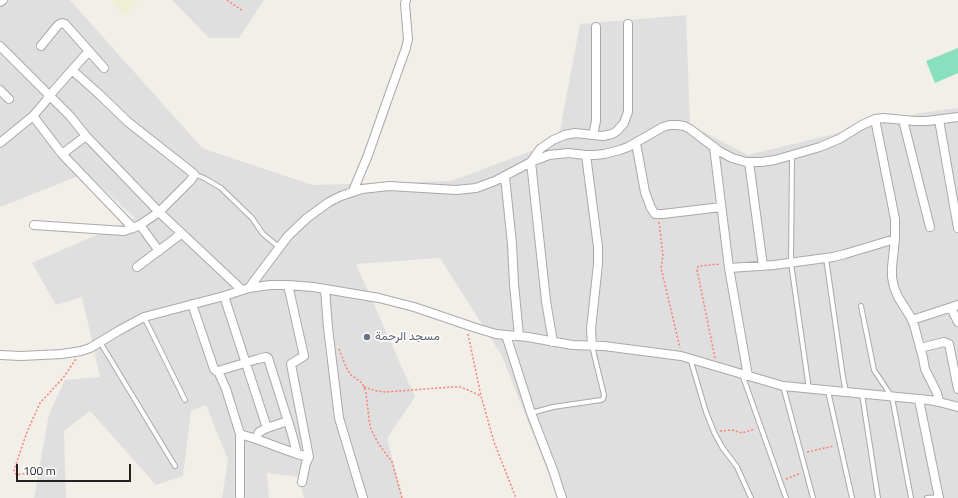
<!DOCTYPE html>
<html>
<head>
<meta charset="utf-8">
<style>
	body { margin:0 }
	#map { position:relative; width:958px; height:498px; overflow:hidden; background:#f2efe9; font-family:"Titillium Web",sans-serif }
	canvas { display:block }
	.scale { position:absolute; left:16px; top:464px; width:115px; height:18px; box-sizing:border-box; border:2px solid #222; border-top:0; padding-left:5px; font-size:12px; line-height:14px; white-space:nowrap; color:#222; -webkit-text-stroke:3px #fff; paint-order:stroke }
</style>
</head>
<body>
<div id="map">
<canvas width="958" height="498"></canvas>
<div class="scale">100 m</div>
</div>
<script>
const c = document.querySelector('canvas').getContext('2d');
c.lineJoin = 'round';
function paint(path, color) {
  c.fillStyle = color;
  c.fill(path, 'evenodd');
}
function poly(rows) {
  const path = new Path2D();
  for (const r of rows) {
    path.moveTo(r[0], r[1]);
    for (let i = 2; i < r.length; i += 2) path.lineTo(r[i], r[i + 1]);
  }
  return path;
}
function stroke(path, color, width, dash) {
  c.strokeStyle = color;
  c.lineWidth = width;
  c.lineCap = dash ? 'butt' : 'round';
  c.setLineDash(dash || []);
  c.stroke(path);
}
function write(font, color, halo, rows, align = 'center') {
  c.font = font + ' "Titillium Web",Vazirmatn,sans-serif';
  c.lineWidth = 3;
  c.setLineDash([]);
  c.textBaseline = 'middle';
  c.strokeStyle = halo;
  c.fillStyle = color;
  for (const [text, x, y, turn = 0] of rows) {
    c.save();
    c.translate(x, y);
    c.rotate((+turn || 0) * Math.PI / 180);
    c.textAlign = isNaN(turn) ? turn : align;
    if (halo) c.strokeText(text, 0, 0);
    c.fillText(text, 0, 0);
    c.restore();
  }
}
const residential = poly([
	[0,0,70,0,202,148,313,185,451,181,558,141,580,24,686,15,690,125,748,155,920,113,958,108,958,498,558,498,502,356,440,258,356,264,415,397,387,438,403,498,304,498,299,477,267,473,269,498,222,498,228,460,206,405,191,411,183,476,156,485,90,411,64,431,66,498,34,498,49,414,65,380,100,377,82,297,56,305,32,263,135,218,86,173,0,207],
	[172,0,264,0,239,38,209,38]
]);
const farmland = poly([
	[111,0,139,0,124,16]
]);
const pitch = poly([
	[958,48,958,73,935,83,926,61]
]);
const path = poly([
	[227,0,243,11],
	[659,222,663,256,661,268,680,348],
	[468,334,481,396,494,442,516,498],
	[339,349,346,367,350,374,362,383,364,387,366,393,370,427,378,443,392,462,394,469,402,498],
	[715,358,697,270,698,267,699,266,720,264],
	[364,387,377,391,386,392,452,387,460,387,468,390,481,396],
	[720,431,732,430,742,433,755,429],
	[807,452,834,446],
	[36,471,17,475,15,473,14,470,27,432,40,403,63,378,76,359],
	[786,479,801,473]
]);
const service = poly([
	[792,156,791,263,809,389],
	[194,174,204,178,221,188,252,218,263,234,279,247],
	[826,258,843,377,846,392],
	[861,306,874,370,892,397,911,498],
	[144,317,185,400],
	[100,342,175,466],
	[690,358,706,412,714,432,722,447,737,467,751,498],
	[742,374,786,498],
	[783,386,813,498],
	[828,391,852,498],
	[862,394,878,498],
	[531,413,553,407,601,400,603,399,604,395,592,346],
	[927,498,939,497]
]);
const minor = poly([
	[0,2,3,0],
	[0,46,70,116,86,136,159,212,242,290],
	[41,46,58,25,62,23,65,24,89,51],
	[72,70,89,51,104,68],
	[0,90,9,99],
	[33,116,62,154,133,228],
	[875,119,895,219,895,239,892,267,892,277,894,287,898,297,910,316,914,325,923,358,925,369,937,393,939,402],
	[903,120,930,227],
	[939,120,958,228],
	[593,135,596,121,596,27],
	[0,143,33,116,45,102,50,95,72,70,99,94,128,122,194,174,193,177,190,181,159,212,140,225,133,228,124,231,34,225],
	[636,143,645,192,651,208,655,214,663,214,721,207],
	[714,147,729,268],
	[62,154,86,136],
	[586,155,598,247,598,264,591,329,592,346],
	[749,162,763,266],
	[505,177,512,244,514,284,519,336],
	[353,191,368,155,387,101,406,48,408,39,405,4,406,0],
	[140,225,159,251],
	[137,267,181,234],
	[288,285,304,356,291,364,309,457,306,463,302,482],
	[249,288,288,236,307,218,329,202,341,196,362,189,389,186,456,190,476,188,495,181,531,162,549,155,568,153,586,155,595,155,604,154,620,150,628,147,663,127,670,125,677,125,684,126,690,129,719,151,732,158,746,162,761,162,775,160,820,147,839,139,862,125,875,119,883,118,915,121,927,121,958,117],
	[325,289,328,328,339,418,363,498],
	[224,296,267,428,288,421],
	[192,304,214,369,216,371,218,371],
	[951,308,958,322],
	[912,320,958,305],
	[506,335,531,413,553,470,562,498],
	[553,342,546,301,531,162,540,149,553,140,565,135,575,133,603,136,612,134,617,131,624,123,628,112,628,24],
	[920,348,944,342,949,344,958,389],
	[0,355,21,356,62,354,81,351,90,348,120,330,144,317,224,296,249,288,270,285,288,285,313,287,379,298,414,307,476,328,496,334,528,337,572,345,604,346,681,356,783,386,929,400,939,402,958,407],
	[748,376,729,268,774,265,833,257,845,254,895,239],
	[919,400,939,498],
	[240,434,256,439,297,454],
	[256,439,259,432,267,428],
	[240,496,240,434,226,389,218,371,258,359,266,357,268,358,292,434,297,454,309,457]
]);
const markers = [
	[367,337,4,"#6b7280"]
];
const worshipNames = [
	["مسجد الرحمة",375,337]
];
paint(residential, '#e0dfdf');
paint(farmland, '#eef0d5');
paint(pitch, '#88e0be');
stroke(service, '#a9a9a9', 6);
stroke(minor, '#a9a9a9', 10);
stroke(path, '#fa8072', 1.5, [2, 2]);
stroke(service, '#fff', 4);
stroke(minor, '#fff', 8);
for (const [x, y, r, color] of markers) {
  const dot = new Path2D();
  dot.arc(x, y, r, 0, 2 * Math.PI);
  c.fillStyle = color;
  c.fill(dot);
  stroke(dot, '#fff', 1.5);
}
write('12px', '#5b616d', '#fff', worshipNames, 'left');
</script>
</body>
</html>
